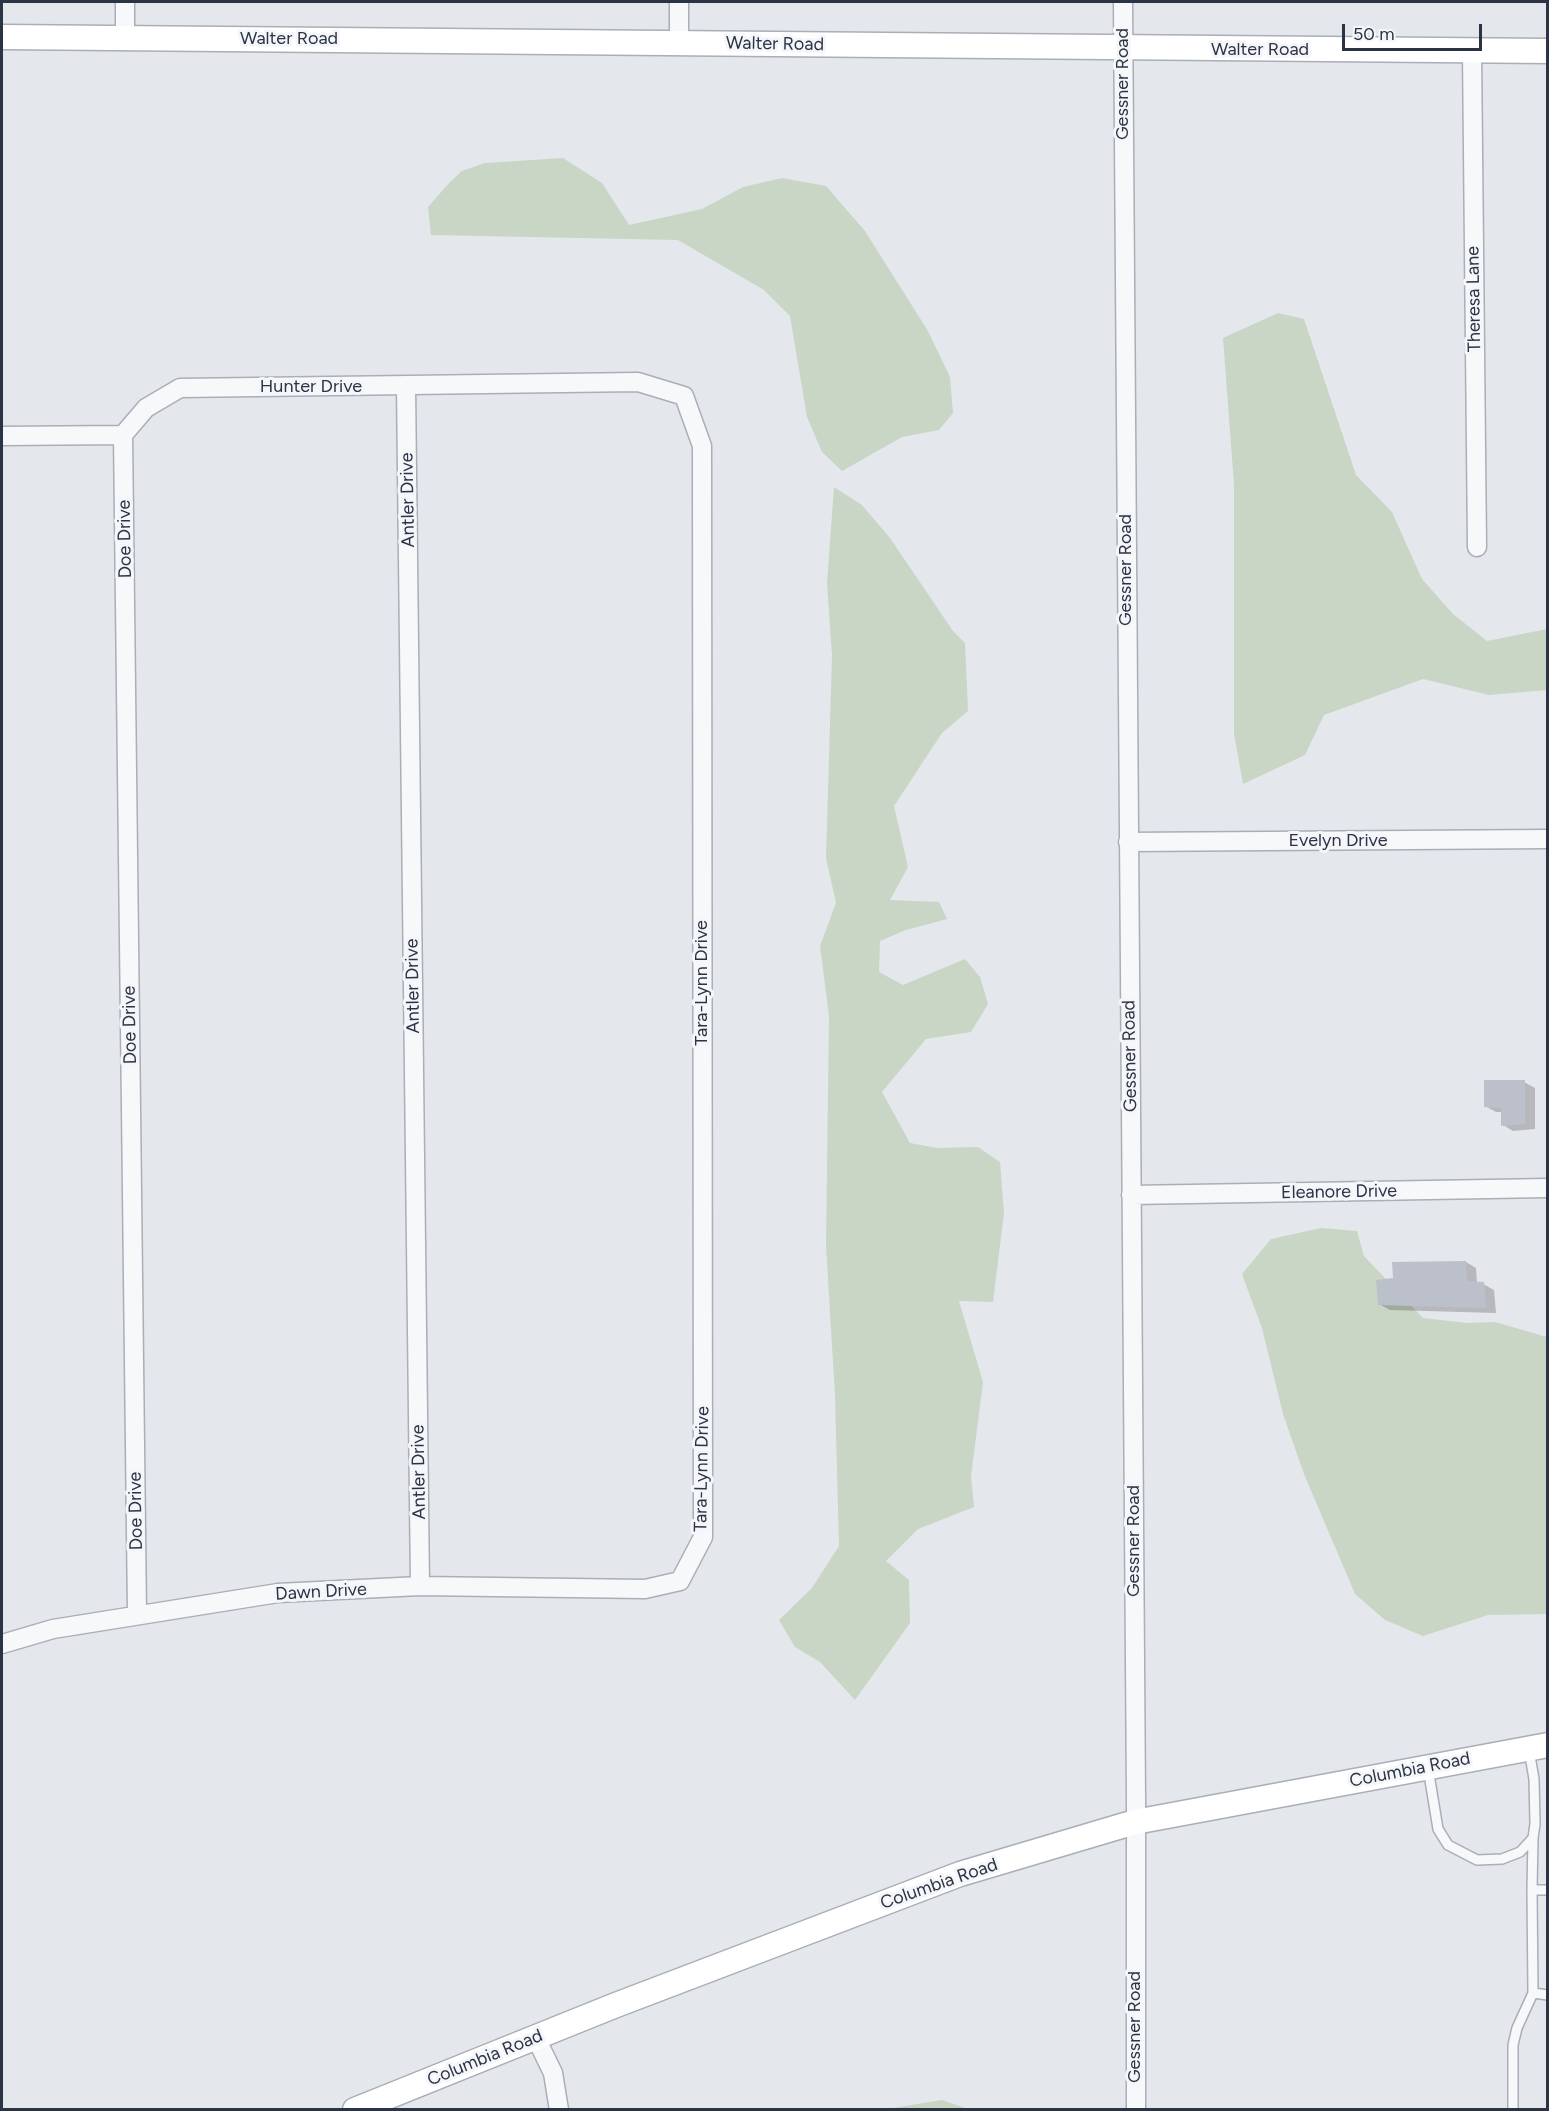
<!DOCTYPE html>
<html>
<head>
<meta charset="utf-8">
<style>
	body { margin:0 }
	#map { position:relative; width:1549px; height:2111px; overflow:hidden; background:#e4e7ec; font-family:Figtree,sans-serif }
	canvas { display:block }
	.frame { position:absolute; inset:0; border:3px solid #2b3445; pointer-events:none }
	.scale { position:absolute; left:1342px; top:24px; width:140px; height:27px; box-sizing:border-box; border:3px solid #2b3445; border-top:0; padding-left:8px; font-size:18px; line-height:21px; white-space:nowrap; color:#2b3445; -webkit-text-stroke:4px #f4f6f9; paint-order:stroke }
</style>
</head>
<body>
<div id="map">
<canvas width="1549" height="2111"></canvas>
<div class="frame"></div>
<div class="scale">50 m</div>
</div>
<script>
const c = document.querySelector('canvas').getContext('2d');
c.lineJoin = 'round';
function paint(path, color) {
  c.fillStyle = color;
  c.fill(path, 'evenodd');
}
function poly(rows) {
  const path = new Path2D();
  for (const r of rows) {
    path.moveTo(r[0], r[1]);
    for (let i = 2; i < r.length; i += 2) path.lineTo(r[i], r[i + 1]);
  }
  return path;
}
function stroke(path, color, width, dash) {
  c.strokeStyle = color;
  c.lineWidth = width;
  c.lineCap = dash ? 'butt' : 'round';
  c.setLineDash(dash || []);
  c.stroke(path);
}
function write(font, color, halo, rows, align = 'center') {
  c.font = font + ' Figtree,sans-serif';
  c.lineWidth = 6;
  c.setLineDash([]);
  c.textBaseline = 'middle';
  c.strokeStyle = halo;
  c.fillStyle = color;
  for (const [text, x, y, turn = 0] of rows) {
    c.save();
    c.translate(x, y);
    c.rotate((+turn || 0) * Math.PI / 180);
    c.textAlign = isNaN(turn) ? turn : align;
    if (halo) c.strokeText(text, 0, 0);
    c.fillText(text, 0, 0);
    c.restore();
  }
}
const green = poly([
	[563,158,602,183,629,225,702,209,743,187,782,178,826,186,865,231,928,331,950,377,953,413,939,430,902,437,842,471,822,452,807,417,790,316,764,290,678,240,431,235,428,207,449,183,462,171,485,163],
	[1278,313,1304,319,1356,475,1392,512,1422,579,1453,614,1487,641,1547,629,1547,690,1489,695,1423,679,1324,715,1305,755,1243,784,1234,734,1234,485,1223,338],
	[834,487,862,505,890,538,953,631,965,643,968,711,942,733,894,806,908,867,890,900,939,902,947,919,906,930,880,941,879,972,903,985,965,959,980,977,988,1004,971,1032,926,1039,882,1092,910,1143,937,1148,978,1147,1000,1162,1004,1213,993,1302,959,1301,983,1382,971,1477,974,1507,918,1529,886,1561,909,1580,910,1623,855,1700,820,1662,795,1647,779,1620,812,1588,839,1546,835,1395,826,1246,829,1016,820,946,836,903,826,858,832,656,827,583],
	[1321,1228,1357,1231,1364,1256,1423,1318,1467,1323,1495,1322,1547,1337,1547,1614,1488,1615,1423,1636,1385,1620,1355,1594,1304,1474,1283,1414,1262,1328,1242,1274,1271,1239],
	[942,2100,968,2109,887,2109]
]);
const shadow = poly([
	[1524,1082,1535,1088,1535,1129,1513,1131,1503,1125,1502,1112,1496,1112,1485,1106],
	[1466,1262,1476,1268,1477,1283,1483,1284,1494,1290,1496,1313,1390,1310,1379,1304]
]);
const building = poly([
	[1484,1080,1525,1080,1525,1124,1501,1126,1501,1108,1484,1107],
	[1466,1261,1467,1281,1484,1282,1486,1308,1378,1305,1376,1280,1393,1278,1392,1262]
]);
const lane = poly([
	[1428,1768,1438,1829,1448,1845,1477,1860,1502,1859,1520,1852,1533,1838,1535,1824,1534,1779,1529,1750],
	[1532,1890,1533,1838],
	[1548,1890,1532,1890,1533,1993,1548,1995],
	[1513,2110,1513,2045,1517,2028,1533,1993]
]);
const street = poly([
	[1123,2,1136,1796,1136,2110],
	[125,38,125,2],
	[679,43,679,2],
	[1472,51,1477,547],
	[406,386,420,1586],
	[123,435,137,1614],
	[2,436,123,435,146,408,180,388,638,382,684,396,702,446,703,1537,680,1581,645,1589,420,1586,278,1593,53,1629,2,1644],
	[1128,842,1548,839],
	[1131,1195,1548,1188],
	[536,2038,553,2073,559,2110]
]);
const secondary = poly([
	[2,37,1548,51],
	[355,2110,616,2005,960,1874,1135,1822,1548,1745]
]);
const streetNames = [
	["Walter Road",289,39],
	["Walter Road",775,44,1],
	["Walter Road",1260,50],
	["Gessner Road",1123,84,-90],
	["Theresa Lane",1474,299,-91],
	["Hunter Drive",311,387],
	["Antler Drive",408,500,-91],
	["Doe Drive",125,539,-91],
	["Gessner Road",1126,570,-90],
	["Evelyn Drive",1338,841],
	["Tara-Lynn Drive",702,983,-90],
	["Antler Drive",413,986,-91],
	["Doe Drive",130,1025,-91],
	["Gessner Road",1130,1056,-91],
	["Eleanore Drive",1339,1192,-1],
	["Tara-Lynn Drive",702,1469,-89],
	["Antler Drive",419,1472,-91],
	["Doe Drive",136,1511,-91],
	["Gessner Road",1134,1541,-90],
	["Dawn Drive",321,1592,-3],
	["Columbia Road",1410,1770,-11],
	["Columbia Road",939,1884,-19],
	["Gessner Road",1135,2027,-90],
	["Columbia Road",485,2058,-22]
];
paint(green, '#c9d6c5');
paint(shadow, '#0003');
paint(building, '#bbc0ca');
stroke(lane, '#a9aeb7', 12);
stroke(street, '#a9aeb7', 21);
stroke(secondary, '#a9aeb7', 27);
stroke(lane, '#f7f8fa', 9);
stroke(street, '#f7f8fa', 18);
stroke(secondary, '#fff', 24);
write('18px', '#2b3445', '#f4f6f9', streetNames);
</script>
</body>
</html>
